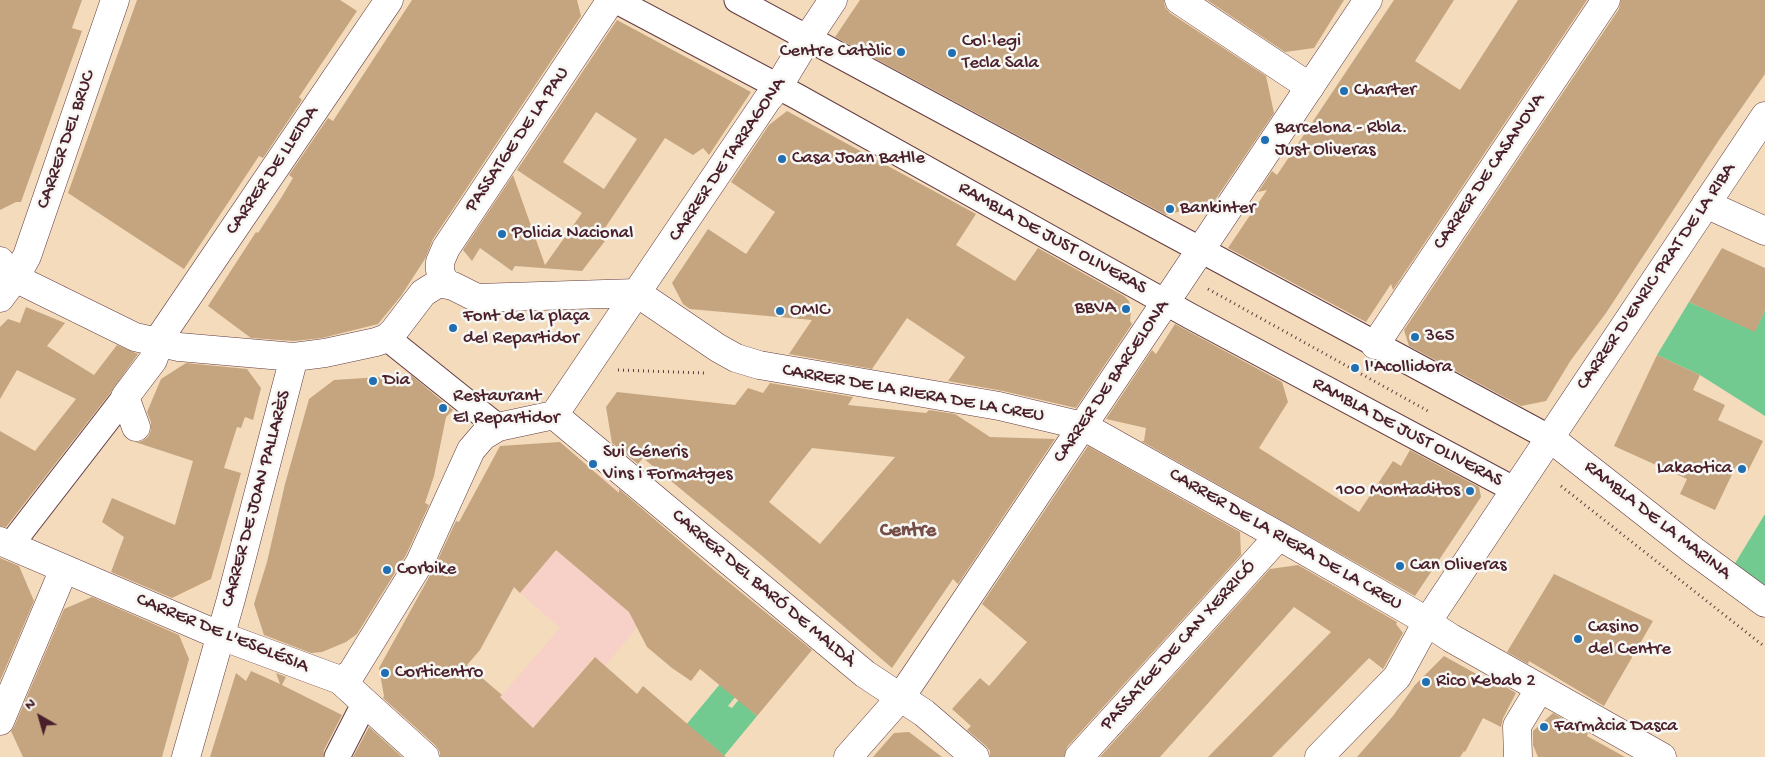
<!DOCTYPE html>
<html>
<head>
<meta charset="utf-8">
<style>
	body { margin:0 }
	#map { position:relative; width:1765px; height:757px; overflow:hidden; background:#f3dbbc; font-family:"Gochi Hand",sans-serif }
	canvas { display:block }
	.north { position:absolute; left:15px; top:692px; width:50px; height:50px; -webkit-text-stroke:4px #f6f6f2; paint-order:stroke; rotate:322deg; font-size:14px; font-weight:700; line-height:20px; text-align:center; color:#4a1f2b }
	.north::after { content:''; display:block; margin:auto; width:18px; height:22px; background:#4a1f2b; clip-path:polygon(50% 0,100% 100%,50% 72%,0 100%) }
</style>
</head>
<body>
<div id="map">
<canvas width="1765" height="757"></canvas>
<div class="north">N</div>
</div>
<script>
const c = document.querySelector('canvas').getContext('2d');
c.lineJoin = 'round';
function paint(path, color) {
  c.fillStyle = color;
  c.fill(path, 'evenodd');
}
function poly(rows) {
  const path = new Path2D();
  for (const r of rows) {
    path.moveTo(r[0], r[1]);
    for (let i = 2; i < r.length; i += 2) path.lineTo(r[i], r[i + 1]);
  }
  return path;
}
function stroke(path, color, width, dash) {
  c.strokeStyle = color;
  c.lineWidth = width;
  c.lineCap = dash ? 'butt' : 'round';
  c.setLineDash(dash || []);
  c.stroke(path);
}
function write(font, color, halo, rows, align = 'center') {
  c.font = font + ' "Gochi Hand",sans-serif';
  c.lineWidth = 5;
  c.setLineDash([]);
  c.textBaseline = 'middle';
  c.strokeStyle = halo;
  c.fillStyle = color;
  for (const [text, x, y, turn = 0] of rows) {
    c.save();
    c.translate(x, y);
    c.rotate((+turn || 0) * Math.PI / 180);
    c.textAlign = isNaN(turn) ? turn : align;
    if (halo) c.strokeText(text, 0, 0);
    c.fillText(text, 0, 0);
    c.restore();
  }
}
const built = poly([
	[602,477,697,556,605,666,594,657,508,757,451,757,449,756,560,628,512,586]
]);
const green = poly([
	[1689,302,1755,331,1765,310,1765,416,1700,375,1657,355],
	[1765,514,1765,588,1734,565],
	[725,678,740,691,728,706,732,708,740,698,753,708,751,711,757,716,724,756,706,740,681,731]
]);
const building = poly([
	[0,0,82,0,72,28,82,31,21,202,16,202,0,210],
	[137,0,340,0,357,11,299,97,302,100,263,158,259,156,184,269,68,193],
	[412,0,577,0,581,16,433,239,425,259,401,296,378,324,322,338,294,341,251,338,208,306,256,232,258,233,281,198,293,178,289,175,328,118,333,121],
	[860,0,1164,0,1165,7,1170,13,1266,76,1274,113,1213,203,1166,215,835,37],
	[1207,0,1344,0,1314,48,1285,52],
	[1394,0,1454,0,1415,61,1460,90,1518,0,1587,0,1393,290,1391,284,1366,322,1228,248,1267,190,1258,192,1272,171,1277,175],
	[1621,0,1765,0,1765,74,1719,140,1606,313,1571,360,1546,401,1521,406,1409,346,1404,330,1619,9],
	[617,20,751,92,709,155,703,148,693,155,665,138,599,237,605,241,582,271,515,266,512,271,480,248,472,261,463,250,513,175,545,265,582,213,517,170],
	[596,112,637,139,604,189,563,162],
	[787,111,976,214,956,245,1015,281,1038,248,1124,296,1129,301,1131,310,1130,321,1132,324,1076,408,1003,391,948,381,965,357,907,318,872,369,789,354,812,320,690,309,683,304,672,283,708,229,746,254,775,212,731,182,769,125],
	[1722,248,1765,268,1765,310,1755,332,1689,302],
	[26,307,65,323,47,346,94,375,117,345,138,354,111,392,6,527,0,526,0,431,35,451,76,399,17,370,0,399,0,327,8,319,20,323],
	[1175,324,1282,382,1288,402,1259,448,1359,512,1393,461,1401,466,1410,450,1479,487,1481,497,1415,596,1141,441,1144,441,1146,428,1106,419,1152,350,1156,354],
	[1657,355,1700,375,1693,390,1725,405,1718,420,1763,441,1748,471,1736,466,1715,510,1680,494,1687,479,1614,446],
	[186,363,247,369,261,388,253,420,245,417,241,428,237,427,224,468,241,473,211,579,172,598,111,572,124,537,102,522,112,498,175,525,193,461,135,442,142,441,148,437,151,430,151,422,147,412,161,379],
	[411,375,453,410,446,417,434,476,425,503,429,505,406,555,357,634,346,642,322,652,311,653,264,635,254,604,267,562,285,484,309,399,334,380],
	[770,383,853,397,848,405,926,413,929,410,955,414,990,437,1055,439,958,584,953,579,892,668,761,555,643,458,638,464,612,443,606,407,617,392,735,405,748,388,763,393],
	[812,448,895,457,820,544,769,502],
	[560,442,619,493,619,489,716,572,812,650,757,716,700,669,691,681,672,668,647,647,629,612,556,550,520,593,514,587,480,650,467,665,502,695,500,697,533,728,595,657,637,694,643,686,726,757,440,757,440,752,435,745,383,698,384,696,379,668,434,568,456,521,459,522,500,446],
	[1088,446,1240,532,1241,555,1067,747,1064,757,990,757,990,751,986,746,967,730,971,726,952,709,980,678,989,686,1027,642,982,604],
	[0,558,19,566,34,601,0,681],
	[1298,565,1397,622,1396,624,1403,633,1383,669,1369,658,1272,757,1208,757,1331,632,1294,607,1160,757,1100,757,1270,569],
	[1554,574,1653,621,1604,706,1529,661,1528,664,1507,652],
	[92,597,179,635,189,659,162,757,23,757,11,731,14,727,64,609],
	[1444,656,1489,681,1491,678,1516,693,1503,718,1501,727,1483,718,1465,752,1464,751,1460,757,1357,757,1393,716,1415,685],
	[251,671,280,684,276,673,286,677,282,685,342,715,324,750,323,757,210,757,236,673,246,681],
	[1553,713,1588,733,1587,736,1625,757,1538,757,1533,745,1533,731],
	[369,727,402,757,353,757],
	[909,732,942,757,873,757,894,733]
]);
const path = poly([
	[1208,289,1428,411],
	[618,370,704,373],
	[1561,486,1765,647]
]);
const pedestrian = poly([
	[615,0,798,97,1190,316,1515,490],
	[737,0,1550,438],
	[387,338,498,427],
	[16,538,125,397],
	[337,757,359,714]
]);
const minor = poly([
	[1179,0,1310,87],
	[1706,204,1765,231],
	[0,261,15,278,135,337,179,347,294,357,325,353,376,342,387,338,394,331,423,293,439,283,453,286,477,298,637,293],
	[447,284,442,277,440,270,440,262,446,248,611,0],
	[637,293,718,348,736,358,759,365,999,406,1083,426,1279,536,1413,613,1451,638,1662,757],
	[0,298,15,278,27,256,115,0],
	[1375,345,1606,0],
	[554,415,865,674,924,713,975,757],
	[136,427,125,397,153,360,163,333,389,0],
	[1550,438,1694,551,1765,603],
	[0,541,221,636,340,680,425,757],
	[340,680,351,674,420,562,471,450,483,436,498,427,554,415,767,100,778,87,807,39,833,0],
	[0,721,64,569],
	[186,757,231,599,294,357],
	[1079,757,1279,536],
	[1319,757,1397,677,1427,622,1515,490],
	[1518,757,1517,726,1540,688]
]);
const tertiary = poly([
	[1515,490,1765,116],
	[848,757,900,698,917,673,1368,0]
]);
const markers = [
	[901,52,5,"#1f6fb2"],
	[952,53,5,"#1f6fb2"],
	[1344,91,5,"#1f6fb2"],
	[1265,140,5,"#1f6fb2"],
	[782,159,5,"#1f6fb2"],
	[1170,209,5,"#1f6fb2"],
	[502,234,5,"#1f6fb2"],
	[1126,309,5,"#1f6fb2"],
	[780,311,5,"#1f6fb2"],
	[453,328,5,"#1f6fb2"],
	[1415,337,5,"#1f6fb2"],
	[1355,368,5,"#1f6fb2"],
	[373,381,5,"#1f6fb2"],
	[443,408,5,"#1f6fb2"],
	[593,464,5,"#1f6fb2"],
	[1742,469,5,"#1f6fb2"],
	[1470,491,5,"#1f6fb2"],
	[1400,566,5,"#1f6fb2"],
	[387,570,5,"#1f6fb2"],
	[1578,639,5,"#1f6fb2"],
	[385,673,5,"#1f6fb2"],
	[1426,682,5,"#1f6fb2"],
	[1544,727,5,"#1f6fb2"]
];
const poiNames = [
	["Col·legi",962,42],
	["Tecla Sala",962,64],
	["Centre Catòlic",891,52,"right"],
	["Charter",1354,91],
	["Barcelona - Rbla.",1275,129],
	["Just Oliveras",1275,151],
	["Casa Joan Batlle",792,159],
	["Bankinter",1180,209],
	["Policia Nacional",512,234],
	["BBVA",1116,309,"right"],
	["OMIC",790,311],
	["Font de la plaça",463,317],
	["del Repartidor",463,339],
	["365",1425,337],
	["l'Acollidora",1365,368],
	["Dia",383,381],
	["Restaurant",453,397],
	["El Repartidor",453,419],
	["Sui Géneris",603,453],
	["Vins i Formatges",603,475],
	["Lakaotica",1732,469,"right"],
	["100 Montaditos",1460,491,"right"],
	["Can Oliveras",1410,566],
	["Corbike",397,570],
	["Casino",1588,628],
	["del Centre",1588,650],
	["Corticentro",395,673],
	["Rico Kebab 2",1436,682],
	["Farmàcia Dasca",1554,727]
];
const streetNames = [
	["CARRER DEL BRUC",67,140,-71],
	["PASSATGE DE LA PAU",518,140,-56],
	["CARRER DE TARRAGONA",728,160,-56],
	["CARRER DE LLEIDA",273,171,-56],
	["CARRER DE CASANOVA",1490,172,-56],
	["RAMBLA DE JUST OLIVERAS",1052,239,29],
	["CARRER D'ENRIC PRAT DE LA RIBA",1657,277,-56],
	["CARRER DE BARCELONA",1112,382,-56],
	["CARRER DE LA RIERA DE LA CREU",913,394,10],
	["RAMBLA DE JUST OLIVERAS",1407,433,28],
	["CARRER DE JOAN PALLARÈS",257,499,-75],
	["RAMBLA DE LA MARINA",1657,521,38],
	["CARRER DE LA RIERA DE LA CREU",1285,540,30],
	["CARRER DEL BARÓ DE MALDÀ",763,589,40],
	["CARRER DE L'ESGLÉSIA",222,634,22],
	["PASSATGE DE CAN XERRICÓ",1179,646,-48]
];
const neighbourhoodNames = [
	["Centre",908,532]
];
paint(built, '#f7d1c7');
paint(green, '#72ca90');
paint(building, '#c5a57f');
stroke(pedestrian, '#633b41', 27);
stroke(minor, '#633b41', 29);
stroke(tertiary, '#633b41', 29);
stroke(path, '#633b41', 3, [1, 4]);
stroke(pedestrian, '#fff', 25);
stroke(minor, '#fff', 28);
stroke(tertiary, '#fff', 28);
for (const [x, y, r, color] of markers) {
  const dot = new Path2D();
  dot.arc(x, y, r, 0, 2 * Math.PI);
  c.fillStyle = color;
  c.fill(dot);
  stroke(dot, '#f6f6f2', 2);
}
write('19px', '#4a1f2b', '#f6f6f2', poiNames, 'left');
write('19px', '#4a1f2b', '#f6f6f2', streetNames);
write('bold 20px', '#754e48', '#f6f6f2', neighbourhoodNames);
</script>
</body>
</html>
